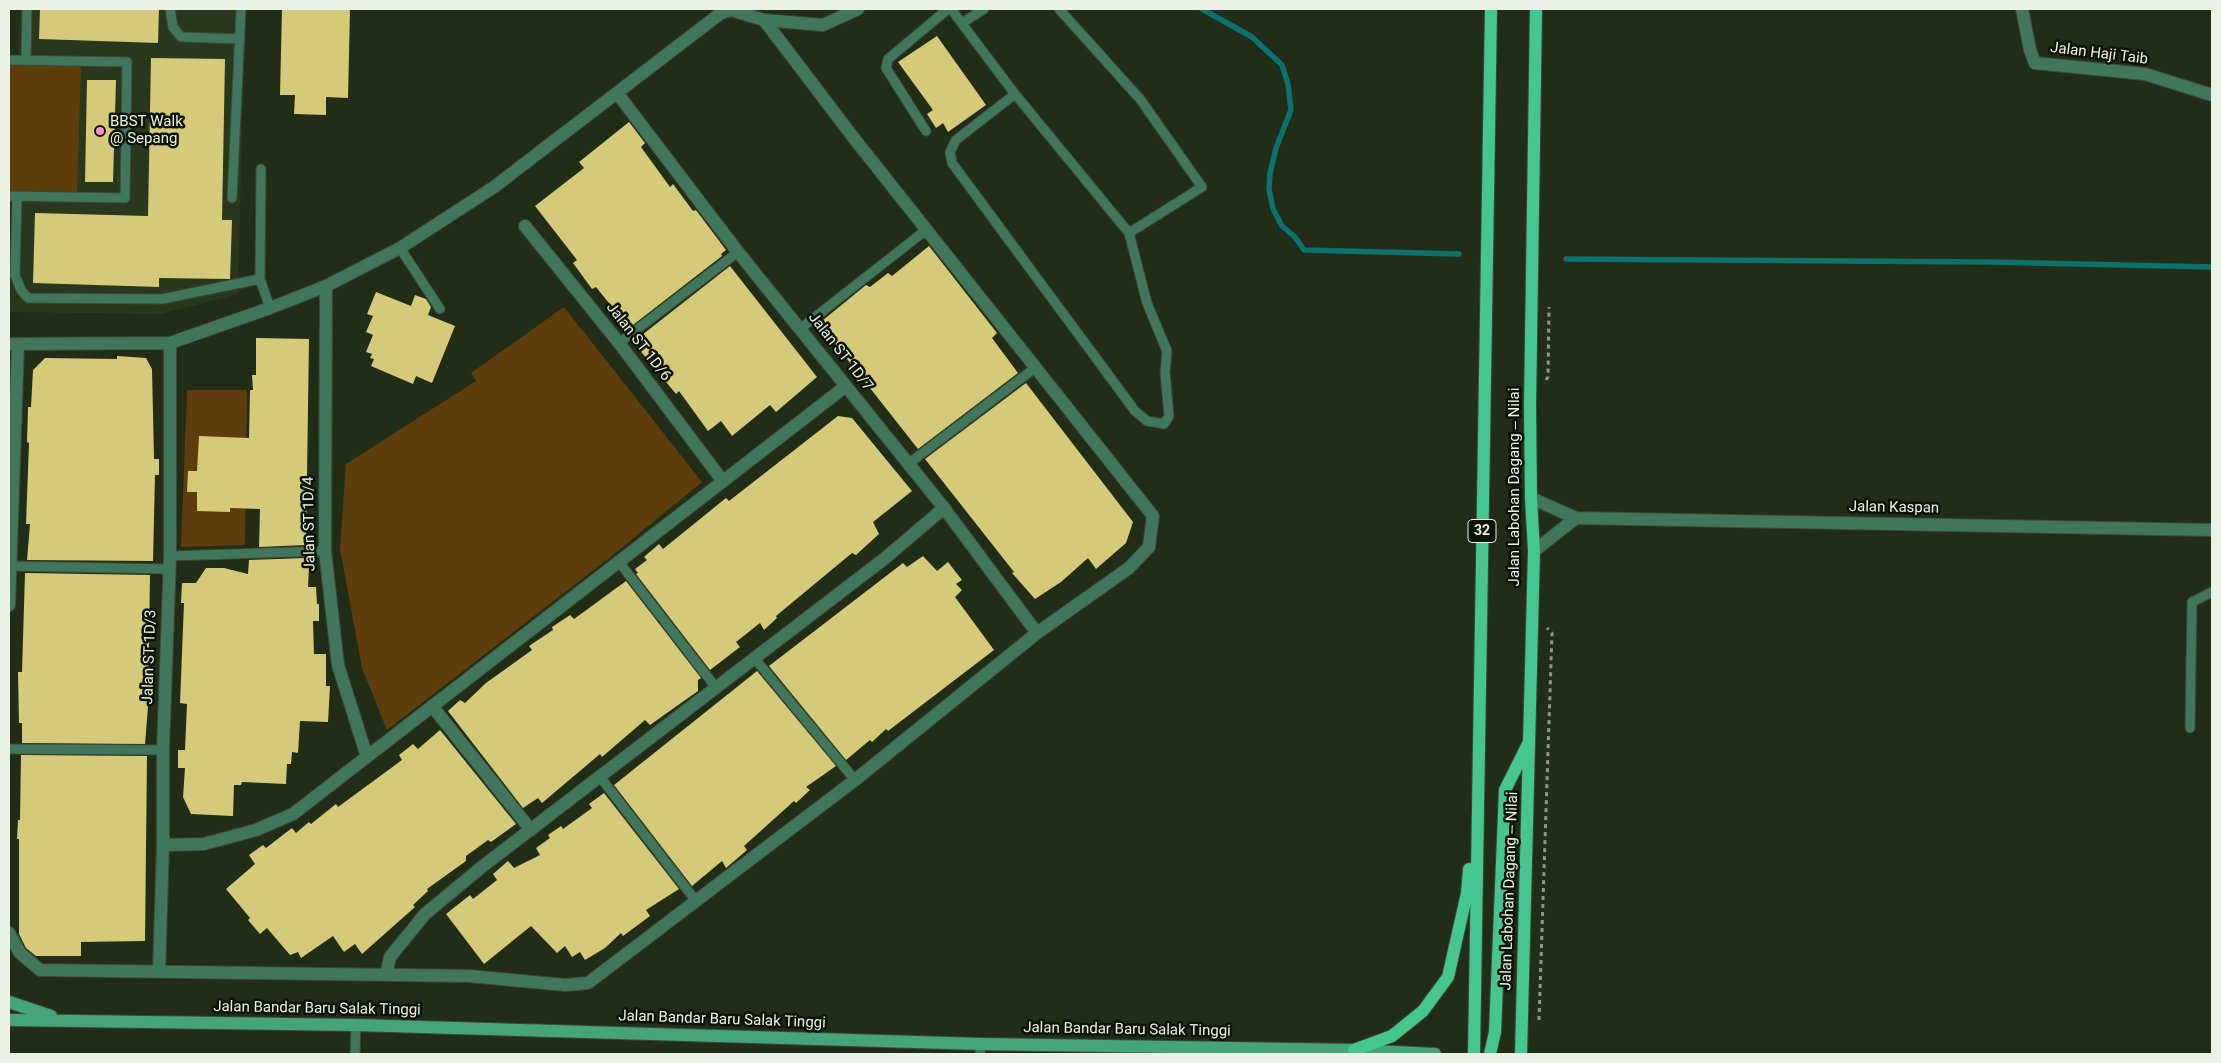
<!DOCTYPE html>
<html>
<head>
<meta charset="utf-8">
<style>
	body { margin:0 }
	#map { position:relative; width:2221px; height:1063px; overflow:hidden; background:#222d18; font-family:Roboto,sans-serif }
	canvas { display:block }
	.frame { position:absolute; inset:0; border:10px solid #eaf2e5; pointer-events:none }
</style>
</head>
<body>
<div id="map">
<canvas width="2221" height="1063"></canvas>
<div class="frame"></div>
</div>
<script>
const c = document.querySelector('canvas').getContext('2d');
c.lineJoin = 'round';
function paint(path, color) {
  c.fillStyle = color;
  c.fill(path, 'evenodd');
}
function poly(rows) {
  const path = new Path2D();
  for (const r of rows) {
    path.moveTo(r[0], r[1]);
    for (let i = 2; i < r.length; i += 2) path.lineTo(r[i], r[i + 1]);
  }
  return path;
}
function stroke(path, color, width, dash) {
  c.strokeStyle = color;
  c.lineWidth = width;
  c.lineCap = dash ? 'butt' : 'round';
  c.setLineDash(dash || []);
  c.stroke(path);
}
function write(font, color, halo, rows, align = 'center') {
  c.font = font + ' Roboto,sans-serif';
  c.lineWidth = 5;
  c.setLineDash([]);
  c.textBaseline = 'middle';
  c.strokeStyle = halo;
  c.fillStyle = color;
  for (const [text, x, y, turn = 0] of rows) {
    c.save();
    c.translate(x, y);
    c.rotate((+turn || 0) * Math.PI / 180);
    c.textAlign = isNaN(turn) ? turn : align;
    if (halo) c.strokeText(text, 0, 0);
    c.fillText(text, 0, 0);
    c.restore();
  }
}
const built = poly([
	[20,9,245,9,238,294,160,314,10,312]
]);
const green = poly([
	[9,63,81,65,77,194,9,193],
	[564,307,702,482,613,555,387,730,362,668,340,549,346,464,476,381,471,373],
	[187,390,247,390,245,545,181,547]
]);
const stream = poly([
	[1202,9,1252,37,1282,65,1288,84,1291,110,1276,148,1270,173,1269,189,1273,209,1282,226,1295,237,1304,250,1459,254],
	[1566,259,1988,262,2212,267]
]);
const building = poly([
	[40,9,159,9,158,43,39,39],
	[282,9,350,9,348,98,326,97,326,115,294,114,295,95,280,95],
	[937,36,986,105,948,132,943,123,936,128,927,114,933,110,898,62],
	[151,58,225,59,222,220,232,220,230,279,159,278,159,287,33,283,35,213,148,216],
	[87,80,116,80,113,182,85,182],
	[629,122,645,143,641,147,670,187,673,184,693,211,696,210,726,250,721,254,722,256,629,328,596,287,592,289,573,263,577,260,535,206,584,168,579,162],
	[929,246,997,333,992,338,1018,373,918,449,829,336,827,338,817,325,866,285,870,287,888,273,892,276],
	[730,266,817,377,776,412,770,405,732,436,721,421,708,431,679,391,676,394,633,342],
	[376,292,411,306,415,295,426,299,431,307,428,315,455,326,432,383,416,376,413,384,371,366,374,359,370,358,372,354,366,352,373,335,366,332,373,316,367,314],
	[256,338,309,339,306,545,259,547,260,509,230,508,230,512,197,511,197,492,187,492,188,471,197,471,199,436,249,438,250,390,253,390,252,375,256,375],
	[117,356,146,358,152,369,154,459,159,459,159,475,155,475,153,561,27,560,30,524,26,524,29,443,27,442,28,407,31,407,33,370,45,358,117,359],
	[1026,383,1133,522,1126,543,1096,569,1088,558,1061,582,1035,599,1012,573,1014,572,925,459],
	[838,416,852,418,912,491,873,522,879,534,856,555,852,553,776,616,777,618,764,630,760,623,736,642,740,647,710,670,636,574,638,573,635,569,647,560,644,557,659,544,663,549,726,498,729,501],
	[923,556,937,571,948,562,962,580,956,584,962,590,955,597,994,650,888,731,886,729,872,742,870,740,846,760,769,666,903,563,907,567],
	[306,558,306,565,309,567,308,587,316,587,317,604,319,604,319,621,313,621,314,654,326,654,326,686,330,686,328,722,300,721,298,753,292,752,291,764,287,764,286,784,242,782,241,785,234,785,233,816,191,814,183,797,185,768,178,768,178,750,185,750,187,704,180,703,184,603,181,603,182,583,196,583,206,568,224,568,248,574,249,560],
	[25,573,150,575,148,707,145,744,22,743,22,723,19,723,18,672,22,672],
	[626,581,701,678,698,680,698,691,650,725,645,720,602,757,600,754,542,803,538,798,523,808,448,711,460,700,465,703,486,683,532,650,529,646,553,630,552,627,570,615,574,619],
	[757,671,836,766,806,787,810,790,796,803,794,801,744,846,747,850,726,868,722,861,692,886,614,785],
	[440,730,516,824,491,842,488,840,466,856,466,861,427,889,428,891,413,905,415,907,362,954,355,944,344,952,333,936,301,958,298,952,290,955,267,928,260,934,248,920,250,918,226,889,255,864,249,855,263,845,266,848,292,828,296,833,309,822,311,824,336,804,338,807,402,760,399,755,413,744,418,749],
	[21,755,147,756,145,941,81,942,81,956,36,956,26,948,19,934,19,839,17,839,18,820,20,820],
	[604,793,679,889,646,910,650,916,623,936,621,933,605,948,585,960,580,952,572,957,565,946,557,953,531,926,484,964,446,914,470,895,473,899,497,880,493,874,508,861,514,868,540,855,536,848,550,838,548,835,561,826,563,829,592,808,589,804]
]);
const path = poly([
	[1546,380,1548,377,1549,307],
	[1539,1020,1552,633,1547,628]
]);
const service = poly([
	[170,9,173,27,181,37,240,39],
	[951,9,1015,94,1129,233,1147,303,1167,351,1165,372,1169,416,1164,424,1147,421,1135,411,952,163,950,152,956,140,1015,94],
	[1059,9,1140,99,1202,187,1129,233],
	[962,23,984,9],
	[9,60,127,62,125,198,9,196],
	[26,61,27,9],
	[926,131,886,68,888,59,948,9],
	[261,169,260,279,270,308],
	[17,197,15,275,21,290,28,298,162,299,260,279],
	[232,198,241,9],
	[400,248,440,309],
	[801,328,926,230],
	[619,343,738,252],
	[908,464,1035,368],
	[170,556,325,551],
	[619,562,717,689],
	[10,566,169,569],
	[755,659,855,780],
	[2190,728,2192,602,2212,592],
	[9,749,163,750],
	[600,777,696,901],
	[355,1054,356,1025],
	[980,1054,981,1044]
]);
const minor = poly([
	[2022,9,2030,50,2035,63,2145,74,2212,95],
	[617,93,738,252,944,508,1037,633],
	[525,226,619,343,722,480],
	[326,286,325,551,338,665,367,757],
	[9,344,170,343,270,308,326,286,400,248,494,187,721,13,731,10,764,20,823,25,858,9],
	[1531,498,1576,518,2212,530],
	[1534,551,1576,518],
	[9,605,18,344],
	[432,706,531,830],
	[163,845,204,844,256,830,293,814,846,386],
	[9,933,20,953,40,970,469,976,565,985,588,983,855,780,1037,633,1129,568,1149,547,1153,516,853,137,764,20],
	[159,971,163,845,163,750,170,556,170,343],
	[386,975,390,957,425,914,483,866,884,559,944,508]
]);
const secondary = poly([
	[9,1002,51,1016],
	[9,1020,356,1025,981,1044,1354,1050,1435,1054]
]);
const primary = poly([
	[1354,1050,1392,1036,1423,1011,1448,977,1467,893,1469,869],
	[1474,1054,1491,9],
	[1490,1054,1495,1032,1505,790,1529,742],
	[1521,1054,1534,551,1531,498,1530,406,1536,9]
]);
const markers = [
	[100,131,5,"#f790ce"]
];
const shields = [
	[1482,531,28]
];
const shieldNames = [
	["32",1482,531]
];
const streetNames = [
	["Jalan Haji Taib",2099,54,7],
	["Jalan ST 1D/6",638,342,52],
	["Jalan ST 1D/7",840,352,52],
	["Jalan Labohan Dagang ‒ Nilai",1515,487,-90],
	["Jalan Kaspan",1894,508,1],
	["Jalan ST 1D/4",310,524,-91],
	["Jalan ST 1D/3",150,657,-88],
	["Jalan Labohan Dagang ‒ Nilai",1510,891,-88],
	["Jalan Bandar Baru Salak Tinggi",317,1009,1],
	["Jalan Bandar Baru Salak Tinggi",722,1020,2],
	["Jalan Bandar Baru Salak Tinggi",1127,1030,1]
];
const poiNames = [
	["BBST Walk",110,122],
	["@ Sepang",110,139]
];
paint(built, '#29381d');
paint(green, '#5d3d0c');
stroke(stream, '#0d716e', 5.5);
paint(building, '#d4ca79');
stroke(service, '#3e4935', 11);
stroke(minor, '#3e4935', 14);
stroke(secondary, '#3e4935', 14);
stroke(primary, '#3e4935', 14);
stroke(path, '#8e9887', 3, [4, 4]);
stroke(service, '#40775c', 9);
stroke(minor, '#40775c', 12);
stroke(secondary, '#45a479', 12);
stroke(primary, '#45c68f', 12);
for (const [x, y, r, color] of markers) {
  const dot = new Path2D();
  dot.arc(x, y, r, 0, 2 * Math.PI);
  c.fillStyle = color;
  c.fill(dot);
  stroke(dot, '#0e130a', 2);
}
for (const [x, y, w] of shields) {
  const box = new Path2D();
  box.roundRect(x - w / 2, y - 11.5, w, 23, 4);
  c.fillStyle = '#0e130a';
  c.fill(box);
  stroke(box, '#eaf2e5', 1);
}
write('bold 14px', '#eaf2e5', null, shieldNames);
write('15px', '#eaf2e5', '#0e130a', streetNames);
write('15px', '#eaf2e5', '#0e130a', poiNames, 'left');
</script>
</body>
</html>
